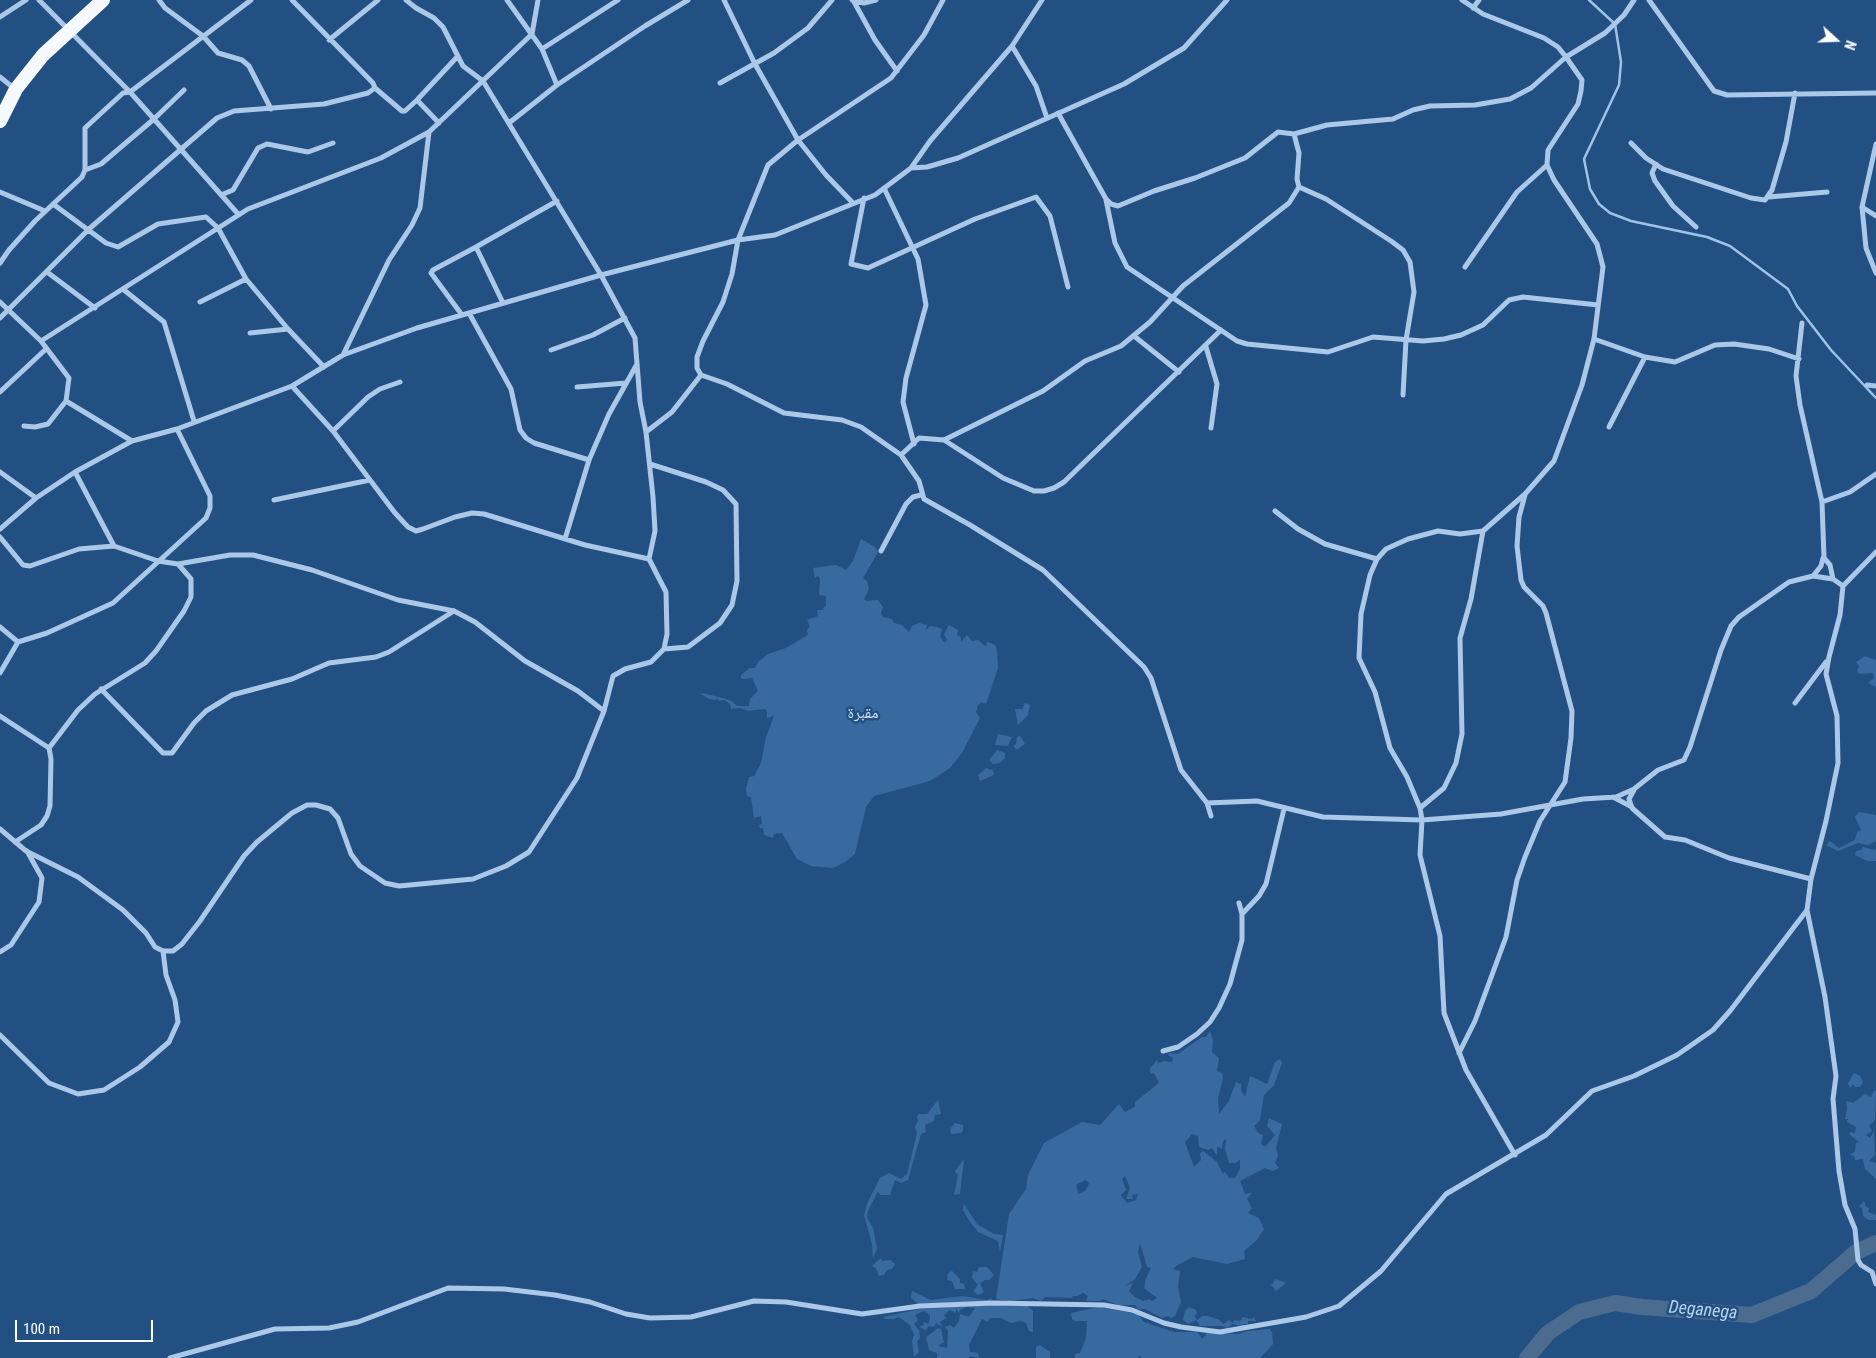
<!DOCTYPE html>
<html>
<head>
<meta charset="utf-8">
<style>
	body { margin:0 }
	#map { position:relative; width:1876px; height:1358px; overflow:hidden; background:#235082; font-family:"Roboto Condensed",sans-serif }
	canvas { display:block }
	.north { position:absolute; left:1811px; top:15px; width:50px; height:50px; -webkit-text-stroke:4px #235082; paint-order:stroke; rotate:110deg; font-size:14px; font-weight:700; line-height:20px; text-align:center; color:#fff }
	.north::after { content:''; display:block; margin:auto; width:18px; height:22px; background:#fff; clip-path:polygon(50% 0,100% 100%,50% 72%,0 100%) }
	.scale { position:absolute; left:15px; top:1320px; width:138px; height:22px; box-sizing:border-box; border:2px solid #fff; border-top:0; padding-left:6px; font-size:15px; line-height:18px; white-space:nowrap; color:#fff; -webkit-text-stroke:4px #235082; paint-order:stroke }
</style>
</head>
<body>
<div id="map">
<canvas width="1876" height="1358"></canvas>
<div class="north">N</div>
<div class="scale">100 m</div>
</div>
<script>
const c = document.querySelector('canvas').getContext('2d');
c.lineJoin = 'round';
function paint(path, color) {
  c.fillStyle = color;
  c.fill(path, 'evenodd');
}
function poly(rows) {
  const path = new Path2D();
  for (const r of rows) {
    path.moveTo(r[0], r[1]);
    for (let i = 2; i < r.length; i += 2) path.lineTo(r[i], r[i + 1]);
  }
  return path;
}
function stroke(path, color, width, dash) {
  c.strokeStyle = color;
  c.lineWidth = width;
  c.lineCap = dash ? 'butt' : 'round';
  c.setLineDash(dash || []);
  c.stroke(path);
}
function write(font, color, halo, rows, align = 'center') {
  c.font = font + ' "Roboto Condensed","Noto Naskh Arabic",sans-serif';
  c.lineWidth = 5;
  c.setLineDash([]);
  c.textBaseline = 'middle';
  c.strokeStyle = halo;
  c.fillStyle = color;
  for (const [text, x, y, turn = 0] of rows) {
    c.save();
    c.translate(x, y);
    c.rotate((+turn || 0) * Math.PI / 180);
    c.textAlign = isNaN(turn) ? turn : align;
    if (halo) c.strokeText(text, 0, 0);
    c.fillText(text, 0, 0);
    c.restore();
  }
}
const green = poly([
	[861,539,875,547,878,552,863,578,867,581,869,589,864,599,866,601,878,600,883,607,881,613,883,617,892,619,894,623,902,625,909,632,912,626,919,623,927,625,926,630,930,626,937,627,942,629,940,637,945,643,947,640,944,634,949,625,958,630,957,635,961,637,961,642,967,635,972,641,978,640,984,645,986,646,987,642,991,643,995,645,997,650,998,668,986,704,982,702,978,705,976,712,980,718,962,753,950,768,930,781,874,796,866,807,855,854,845,862,833,868,811,866,797,859,782,833,774,834,773,838,764,835,763,828,760,828,759,825,762,824,761,816,754,818,751,797,747,796,746,789,749,777,754,776,761,763,766,737,774,716,767,718,767,711,765,709,748,711,741,708,731,709,730,704,724,700,719,701,716,696,717,700,709,699,701,694,702,693,719,697,732,701,737,706,749,706,750,699,758,691,752,678,743,679,741,678,741,675,750,668,755,668,758,662,768,654,786,648,808,635,807,630,810,626,807,620,818,616,817,610,822,610,826,605,826,596,819,595,820,579,818,576,815,578,813,568,836,565,846,570,853,561],
	[1865,656,1876,660,1876,687,1868,683,1874,678,1873,673,1859,674,1857,671,1859,666,1856,662],
	[1025,703,1030,705,1028,715,1018,725,1015,709,1022,709],
	[998,734,1012,737,1008,746,995,745],
	[1020,736,1025,744,1017,750,1013,746,1016,744,1017,737],
	[997,750,1005,753,1005,758,1000,763,993,764,989,760],
	[986,768,991,770,992,769,994,775,980,781,978,775],
	[1859,812,1876,815,1876,841,1868,845,1858,843,1838,851,1826,845,1830,841,1839,848,1855,840,1857,832,1861,830,1855,817],
	[1863,847,1874,850,1876,849,1876,861,1867,861,1855,855,1856,851,1861,850],
	[1210,1031,1213,1040,1212,1052,1219,1058,1217,1071,1222,1073,1223,1079,1218,1098,1219,1114,1229,1101,1236,1082,1241,1084,1241,1090,1245,1097,1250,1076,1267,1084,1275,1062,1280,1059,1282,1063,1274,1085,1264,1095,1260,1120,1254,1126,1258,1133,1263,1135,1261,1144,1265,1147,1275,1135,1267,1126,1269,1118,1282,1124,1276,1148,1278,1156,1275,1163,1279,1168,1273,1171,1265,1168,1240,1181,1245,1194,1252,1193,1247,1199,1252,1208,1248,1213,1259,1218,1264,1229,1257,1240,1244,1251,1245,1259,1227,1264,1193,1257,1176,1266,1173,1269,1180,1271,1178,1286,1181,1302,1175,1316,1171,1318,1168,1316,1162,1318,1145,1309,1138,1309,1135,1305,1118,1305,1103,1299,1100,1301,1086,1301,1088,1296,1083,1293,1078,1296,1072,1296,1073,1298,1045,1297,1041,1301,1033,1298,1010,1301,996,1299,1009,1214,1026,1189,1028,1175,1044,1143,1082,1122,1100,1125,1119,1104,1125,1112,1133,1108,1135,1106,1135,1102,1159,1083,1154,1073,1151,1074,1150,1072,1150,1068,1157,1060,1158,1063,1164,1061,1172,1062,1173,1058,1168,1055,1170,1053,1178,1054,1202,1037,1206,1037],
	[1192,1134,1198,1136,1199,1147,1208,1150,1212,1148,1217,1156,1217,1148,1219,1147,1222,1149,1223,1141,1226,1139,1225,1149,1229,1163,1235,1163,1240,1160,1240,1169,1235,1178,1229,1178,1225,1172,1223,1174,1217,1162,1203,1151,1200,1154,1201,1160,1194,1167,1185,1142],
	[1125,1176,1130,1188,1126,1199,1133,1199,1132,1195,1138,1194,1136,1200,1127,1203,1121,1195,1126,1190,1122,1179],
	[1085,1180,1089,1183,1088,1186,1085,1191,1078,1194,1076,1185],
	[1140,1243,1147,1267,1151,1268,1146,1278,1144,1288,1157,1298,1152,1301,1149,1299,1143,1301,1135,1297,1129,1291,1133,1283,1125,1286,1135,1279,1142,1267,1138,1252],
	[1854,1073,1860,1076,1863,1082,1860,1087,1855,1087,1853,1084,1850,1088,1848,1083],
	[1874,1091,1876,1091,1875,1120,1869,1126,1872,1131,1866,1135,1870,1138,1874,1131,1875,1155,1869,1161,1876,1163,1876,1179,1865,1169,1863,1159,1855,1160,1854,1156,1850,1155,1855,1151,1856,1143,1859,1142,1849,1134,1850,1132,1855,1133,1856,1127,1847,1122,1848,1119,1845,1119,1847,1109,1846,1101,1853,1103,1865,1094,1871,1097],
	[938,1100,941,1114,935,1115,934,1121,925,1125,926,1132,921,1134,908,1180,901,1183,895,1180,890,1195,880,1195,878,1191,868,1211,867,1218,873,1228,877,1248,873,1259,872,1244,864,1215,867,1204,880,1178,889,1173,901,1179,907,1174,917,1133,915,1127,918,1121,917,1116,919,1114,927,1114],
	[955,1123,963,1125,963,1130,961,1133,951,1134,950,1129],
	[964,1159,960,1194,954,1195,958,1176,955,1171],
	[1864,1201,1866,1207,1869,1208,1868,1212,1876,1215,1876,1220,1869,1220,1863,1216,1862,1208,1859,1207],
	[964,1204,977,1224,994,1234,1003,1235,1000,1252,998,1241,978,1232,968,1219,963,1210],
	[881,1258,882,1261,890,1260,895,1264,892,1269,887,1270,884,1275,879,1276,876,1268,872,1266],
	[979,1267,987,1267,994,1275,989,1280,985,1280,980,1283,984,1292,978,1295,973,1291,978,1285,972,1278,973,1271,977,1272],
	[952,1271,960,1279,960,1283,964,1284,965,1289,955,1289,952,1281,947,1280,948,1273],
	[1276,1279,1286,1283,1276,1291,1271,1285],
	[912,1291,931,1300,962,1296,987,1300,992,1298,991,1301,918,1304,911,1298],
	[985,1305,1028,1306,1033,1311,1033,1332,1029,1331,1026,1323,1021,1321,1011,1323,1001,1318,990,1318,988,1322,982,1319,969,1345,970,1352,978,1353,979,1358,970,1356,969,1358,937,1358,937,1353,929,1350,926,1337,938,1328,941,1329,944,1342,938,1346,947,1348,948,1331,945,1327,950,1325,954,1328,959,1321,960,1314,969,1317,975,1308,967,1307,960,1310,959,1313,956,1309,956,1313,950,1310,944,1315,947,1318,940,1322,943,1327,936,1323,934,1327,929,1326,925,1330,919,1327,924,1325,923,1322,928,1324,930,1319,930,1315,924,1311,915,1315,918,1320,914,1324,919,1330,920,1338,917,1341,919,1352,914,1357,912,1341,914,1335,910,1325,899,1317,894,1319,885,1319,883,1317,920,1309],
	[1099,1307,1138,1314,1144,1322,1174,1332,1197,1332,1202,1339,1206,1335,1206,1333,1238,1334,1248,1331,1270,1329,1272,1332,1273,1344,1260,1358,1141,1358,1140,1355,1138,1358,1075,1358,1075,1354,1080,1353,1086,1338,1087,1321,1075,1321,1072,1319,1071,1313],
	[1189,1307,1196,1310,1197,1314,1194,1316,1197,1320,1202,1316,1208,1316,1220,1320,1223,1324,1229,1320,1233,1323,1234,1320,1240,1321,1243,1317,1251,1319,1254,1317,1256,1321,1248,1321,1248,1324,1244,1324,1243,1326,1232,1324,1228,1328,1222,1326,1200,1326,1196,1320,1188,1324,1183,1320,1185,1311],
	[1040,1345,1050,1352,1050,1358,1036,1358,1036,1347]
]);
const stream = poly([
	[1589,0,1615,24,1621,62,1619,85,1584,159,1590,189,1599,204,1610,213,1631,221,1707,237,1730,246,1788,289,1797,306,1831,350,1876,398]
]);
const river = poly([
	[1527,1358,1548,1333,1579,1312,1615,1303,1642,1307,1752,1315,1811,1291,1856,1252,1876,1243]
]);
const minor = poly([
	[39,0,130,92,239,215],
	[159,0,165,8,203,36,218,53,242,60,249,66,271,109],
	[292,0,373,83,375,88,402,111,405,111,417,100,457,57],
	[507,0,542,49,557,85],
	[724,0,755,64,798,140,826,175,852,202],
	[852,0,864,3,876,0],
	[853,0,875,40,897,71],
	[943,0,924,35,891,78,798,140,768,165,738,240,732,274,723,302,703,341,697,357,697,368,701,375,727,384,784,413,842,420,861,427,901,455,919,481,924,499,970,525,1043,570,1144,667,1151,678,1181,770,1207,803,1211,816],
	[1649,0,1714,91,1727,95,1876,93],
	[1473,8,1479,0],
	[0,17,26,0],
	[329,40,378,0],
	[1012,46,1036,86,1047,118],
	[542,49,618,0],
	[0,77,15,89],
	[720,83,774,53,808,28,832,0],
	[417,100,439,123],
	[1058,113,1106,199,1111,204,1118,206,1154,191,1195,178,1245,158,1278,132,1294,134,1299,153,1297,179,1299,187,1326,199,1391,241,1403,250,1410,262,1414,292,1406,340,1403,395],
	[509,123,557,85,645,26,688,0],
	[1294,134,1327,125,1393,119,1413,110,1430,106,1475,105,1510,99,1531,88,1566,57,1558,47,1544,38,1483,14,1462,0],
	[1631,143,1646,158,1663,169,1751,198,1765,200,1772,190,1786,142,1795,93],
	[1876,144,1862,207,1866,248,1876,273],
	[1656,164,1652,173,1655,181,1673,206,1696,227],
	[911,168,927,167,958,158,1124,84,1184,48,1227,0],
	[85,170,101,164,154,119,184,90],
	[884,188,918,259,926,305,906,378,903,402,914,444],
	[0,192,45,211],
	[221,195,233,190,258,148,267,144,308,152,333,143],
	[1769,197,1827,192],
	[864,198,851,264,868,268,975,219,1036,197,1050,216,1068,287],
	[1106,200,1115,243,1127,267,1237,341,1247,344,1328,352,1373,337,1423,341,1444,339,1461,335,1483,325,1509,300,1523,297,1598,305],
	[53,204,106,243,118,247,158,224,206,217,218,228,246,279,288,329,324,367],
	[1862,207,1876,216],
	[0,263,9,250,35,221,82,177,85,170,85,128,123,93,130,92,251,0],
	[1465,267,1517,192,1547,165],
	[47,272,95,308],
	[124,290,164,322,194,421],
	[0,302,41,341,69,378,66,401,48,424,35,427,24,426],
	[200,302,246,279],
	[503,303,476,247,557,201],
	[469,313,511,389,520,430,526,438,534,443,589,460],
	[462,315,431,273,433,270,476,247],
	[0,318,89,229,217,118,234,111,324,104,368,93,375,88],
	[1802,323,1796,376,1800,405,1822,502,1824,558,1830,565,1833,579,1843,586],
	[250,333,288,329],
	[1134,336,1179,372],
	[1594,339,1645,357,1675,362,1715,345,1734,344,1769,349,1799,359],
	[41,341,248,209,381,158,429,132,532,34,538,0],
	[1206,347,1217,384,1211,428],
	[551,350,593,335,625,318],
	[343,355,389,260,412,225,420,208,429,132],
	[1867,385,1876,386],
	[292,386,333,431,395,513,408,527,416,531,423,529,455,517,472,513,484,514,585,545,649,559],
	[577,387,626,383],
	[0,392,46,349],
	[66,401,132,441],
	[1609,427,1645,357],
	[333,431,368,397,380,389,400,382],
	[646,432,672,412,701,375],
	[944,440,1003,478,1034,491,1044,491,1054,488,1064,482,1221,330],
	[901,455,919,438,944,440,1043,391,1085,361,1121,346,1150,322,1183,286,1289,203,1299,187],
	[650,464,706,482,723,490,736,504,737,581,732,605,720,623,688,647,664,649],
	[0,472,36,498],
	[75,472,114,546],
	[274,500,370,480],
	[1822,502,1850,492,1876,474],
	[1275,511,1298,529,1325,544,1377,559],
	[0,529,36,498,75,472,132,441,177,429,292,386,343,355,417,328,601,275,738,240,775,235,875,195,911,168,930,141,1012,46,1042,0],
	[0,537,23,565,30,566,79,549,114,546,158,561,178,564,191,579,191,597,184,611,156,651,145,663,95,694,78,710,49,748],
	[565,539,589,460,609,414,637,364],
	[881,551,906,504,913,497,921,495],
	[178,564,230,555,253,555,312,570,398,600,454,611,475,622,525,661,578,691,604,711],
	[1813,576,1821,566,1823,558],
	[0,627,18,642],
	[0,673,18,642,47,633,113,603,206,518,210,508,210,496,177,429],
	[101,689,163,753,172,753,194,723,206,711,232,695,292,679,329,663,376,657,389,652,454,611],
	[1795,703,1826,662],
	[0,716,49,748,51,759,50,806,47,816,41,825,15,842],
	[1634,790,1629,799,1632,808,1665,837,1685,840,1729,858,1811,879],
	[1613,797,1632,807],
	[1207,803,1257,801,1323,817,1422,820,1501,814,1583,799,1616,797,1634,789,1658,770,1684,760,1690,747,1721,650,1731,626,1739,617,1789,582,1813,576,1833,579],
	[1420,808,1444,788,1456,763,1462,734,1460,638,1471,599,1483,531],
	[0,829,26,851,78,877,123,910,146,933,155,947,163,951,173,951,182,944,200,921,244,856,257,842,292,813,307,805,316,805,330,809,338,818,351,854,360,866,385,883,399,886,473,879,506,866,529,852,577,778,604,711,613,676,625,669,651,662,664,649,667,634,666,592,649,559,655,531,653,497,646,432,640,402,635,338,601,275,483,81,463,66,443,27,434,18,416,8,406,0],
	[1807,910,1825,997,1836,1076,1833,1099,1839,1171,1845,1205,1855,1229,1858,1260,1861,1265,1872,1272,1876,1284],
	[1242,914,1259,896,1266,884,1284,809],
	[0,952,11,945,39,902,42,878,27,851],
	[0,1035,49,1083,78,1094,104,1090,140,1067,169,1042,178,1022,175,1000,166,975,163,951],
	[1163,1051,1178,1047,1197,1034,1210,1022,1219,1008,1230,984,1242,940,1242,914,1239,903],
	[1459,1053,1475,1021,1506,937,1517,880,1525,857,1540,821,1565,782,1571,738,1572,711,1546,613,1543,606,1524,587,1521,580,1517,546,1519,517,1525,495],
	[1515,1155,1466,1070,1444,1013,1440,936,1420,855,1422,820,1420,808,1407,777,1390,748,1375,692,1359,658,1361,614,1370,575,1377,559,1386,549,1408,539,1438,531,1460,534,1483,531,1525,494,1554,461,1582,385,1594,339,1603,267,1597,244,1554,180,1547,165,1548,150,1578,104,1581,91,1582,80,1566,57,1605,33,1624,15,1634,0],
	[170,1358,275,1329,329,1328,358,1322,448,1288,504,1289,555,1295,590,1302,626,1314,650,1318,691,1317,754,1301,786,1302,862,1314,920,1306,993,1303,1104,1305,1132,1310,1164,1323,1181,1327,1220,1332,1306,1317,1339,1306,1381,1271,1446,1194,1546,1135,1592,1091,1634,1076,1677,1055,1713,1030,1730,1011,1807,910,1811,879,1826,821,1838,763,1837,716,1826,674,1829,657,1840,615,1843,586,1876,552]
]);
const trunk = poly([
	[0,121,16,89,43,55,103,0]
]);
const parkNames = [
	["مقبرة",863,714]
];
const waterNames = [
	["Deganega",1703,1311,5]
];
paint(green, '#386aa0');
stroke(stream, '#9fc3e8', 2.5);
stroke(river, '#4b6b8f', 16);
stroke(minor, '#abc8e8', 5);
stroke(trunk, '#f6fafe', 14);
write('16px', '#cfe2f6', '#235082', parkNames);
write('italic 18px', '#b7d2ef', '#235082', waterNames);
</script>
</body>
</html>
